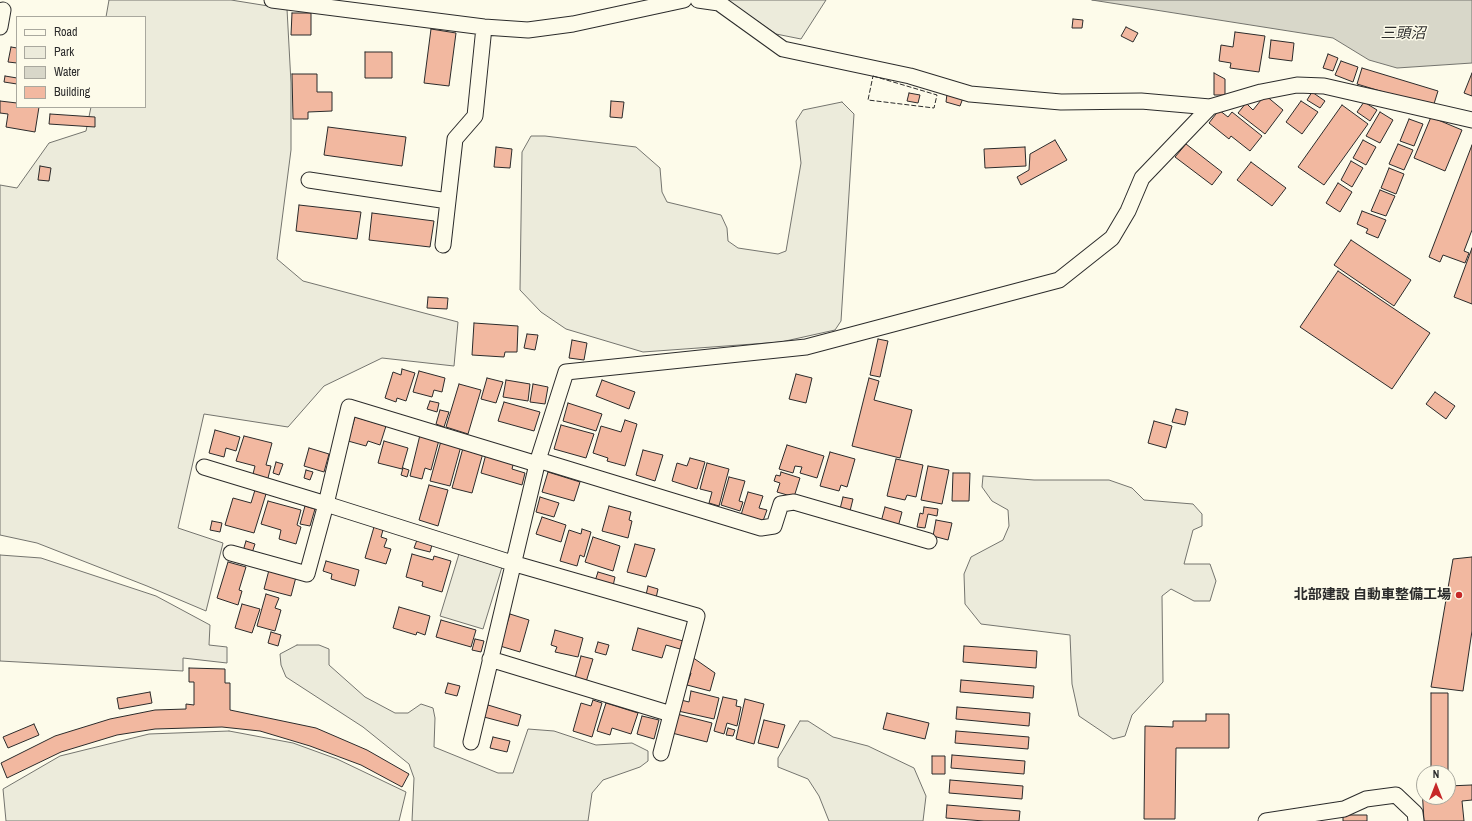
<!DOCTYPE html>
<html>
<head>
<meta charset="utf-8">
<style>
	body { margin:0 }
	#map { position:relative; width:1472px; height:821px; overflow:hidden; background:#fdfbea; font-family:"Archivo Narrow",sans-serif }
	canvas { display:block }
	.legend { position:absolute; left:16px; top:16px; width:130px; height:92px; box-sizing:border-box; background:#fdfbea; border:1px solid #a9a89e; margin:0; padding:5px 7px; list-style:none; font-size:12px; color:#2b2b2b }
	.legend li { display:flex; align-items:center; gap:8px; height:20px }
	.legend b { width:20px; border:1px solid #a9a89e }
	.north { position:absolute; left:1416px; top:765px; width:40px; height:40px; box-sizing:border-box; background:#fdfbea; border:1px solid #a9a89e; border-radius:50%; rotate:0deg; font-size:11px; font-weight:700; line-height:16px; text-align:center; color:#2b2b2b }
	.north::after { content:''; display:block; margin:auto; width:14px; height:18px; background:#c62828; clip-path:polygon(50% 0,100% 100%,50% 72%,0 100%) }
</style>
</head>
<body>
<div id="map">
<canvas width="1472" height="821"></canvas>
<ul class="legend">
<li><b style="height:5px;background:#fdfbea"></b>Road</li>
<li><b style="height:11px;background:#ecebdb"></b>Park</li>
<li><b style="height:11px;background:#d8d7c9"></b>Water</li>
<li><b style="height:11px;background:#f2b8a0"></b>Building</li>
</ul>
<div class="north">N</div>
</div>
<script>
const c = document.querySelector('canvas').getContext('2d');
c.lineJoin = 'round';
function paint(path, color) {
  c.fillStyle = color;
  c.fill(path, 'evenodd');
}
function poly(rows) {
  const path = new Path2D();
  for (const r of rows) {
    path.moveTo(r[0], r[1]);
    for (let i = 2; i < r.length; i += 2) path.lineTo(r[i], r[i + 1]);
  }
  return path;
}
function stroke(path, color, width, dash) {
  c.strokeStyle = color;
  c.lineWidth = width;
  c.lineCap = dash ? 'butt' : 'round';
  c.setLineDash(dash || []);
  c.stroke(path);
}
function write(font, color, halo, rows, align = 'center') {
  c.font = font + ' "Archivo Narrow","Noto Sans JP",sans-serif';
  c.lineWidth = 3;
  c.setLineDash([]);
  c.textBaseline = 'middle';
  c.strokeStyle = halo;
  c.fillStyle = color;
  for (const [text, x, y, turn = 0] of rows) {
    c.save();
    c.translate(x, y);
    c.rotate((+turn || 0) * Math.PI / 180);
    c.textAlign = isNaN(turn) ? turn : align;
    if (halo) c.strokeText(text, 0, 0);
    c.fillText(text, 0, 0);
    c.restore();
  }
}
const green = poly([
	[109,0,231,0,287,9,291,83,291,150,277,259,303,281,458,322,454,366,382,358,324,386,288,427,204,414,178,528,223,543,206,611,147,586,37,543,0,535,0,185,17,188,49,143,86,131,91,107,145,107,145,17,106,17,109,0],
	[727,0,826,0,801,39,776,34,727,0],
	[842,102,854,114,841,321,835,330,781,342,643,352,566,329,541,312,520,290,522,152,531,136,545,136,636,147,660,168,662,192,667,202,721,215,727,228,728,241,738,248,778,254,786,251,801,163,796,121,803,110,842,102],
	[983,476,1034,480,1109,480,1132,488,1144,500,1193,504,1202,514,1202,526,1193,530,1184,564,1210,564,1216,581,1210,601,1194,601,1171,589,1162,596,1163,682,1132,715,1125,736,1113,739,1079,716,1072,684,1070,635,981,624,965,604,964,574,971,557,1003,540,1009,526,1008,510,992,501,982,487,983,476],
	[459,554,502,567,483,629,440,616,459,554],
	[297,645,319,645,329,649,329,665,365,697,395,713,408,713,421,704,433,708,435,718,434,747,498,773,513,773,528,729,554,731,596,745,632,743,648,751,648,761,640,767,603,780,592,793,588,821,412,821,414,778,409,764,363,727,286,677,281,665,280,654,297,645],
	[800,721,808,721,833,737,868,746,914,768,926,796,923,821,829,821,819,796,808,779,778,767,778,758,800,721],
	[229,731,293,743,337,759,406,792,399,821,6,821,3,789,60,756,149,734,229,731]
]);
const parking = poly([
	[0,555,41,558,156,596,210,625,209,645,227,647,227,663,183,658,183,671,0,661,0,555]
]);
const water = poly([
	[1092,0,1472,0,1472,63,1397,68,1369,60,1333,38,1092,0]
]);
const building = poly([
	[292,13,311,13,311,35,291,35,292,13],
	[1073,19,1083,20,1082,28,1072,28,1073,19],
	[1126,27,1138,33,1133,42,1121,36,1126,27],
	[431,29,456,33,449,86,424,83,431,29],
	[1235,32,1265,36,1259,72,1230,68,1231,63,1219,61,1221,45,1233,47,1235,32],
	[1271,40,1294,43,1292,61,1269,58,1271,40],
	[11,47,17,48,17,63,8,62,11,47],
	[365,52,392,52,392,78,365,78,365,52],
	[1328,54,1338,58,1333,71,1323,68,1328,54],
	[1341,61,1358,67,1353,82,1335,75,1341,61],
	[1362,68,1438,91,1433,107,1357,84,1362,68],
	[1214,73,1225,79,1225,95,1214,95,1214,73],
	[1472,73,1472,96,1464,93,1472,73],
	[292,74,317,74,317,92,332,92,332,111,308,112,308,119,293,119,292,74],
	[5,76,17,78,17,84,4,82,5,76],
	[1312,92,1325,101,1320,108,1307,100,1312,92],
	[909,93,920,95,918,103,907,101,909,93],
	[947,94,963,98,960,106,946,102,947,94],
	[1265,95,1283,110,1265,134,1238,113,1246,103,1253,110,1265,95],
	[0,101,17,103,17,107,39,107,35,132,6,127,8,114,0,113,0,101],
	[611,101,624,102,622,118,610,117,611,101],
	[1301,101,1318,112,1302,134,1286,122,1301,101],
	[1364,102,1377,110,1370,121,1357,112,1364,102],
	[1342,105,1368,124,1324,185,1298,167,1342,105],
	[1219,110,1228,117,1232,112,1262,136,1250,151,1231,136,1229,139,1209,123,1219,110],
	[1380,112,1393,120,1380,143,1366,136,1380,112],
	[50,114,95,117,95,127,49,124,50,114],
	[1431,117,1462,130,1445,171,1414,158,1431,117],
	[1409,119,1423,124,1414,146,1400,141,1409,119],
	[328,127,406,137,402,166,324,155,328,127],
	[1055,140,1067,160,1021,185,1017,177,1029,170,1030,154,1055,140],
	[1363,140,1376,147,1366,165,1353,158,1363,140],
	[1186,144,1222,172,1212,185,1175,157,1186,144],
	[1398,144,1413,150,1404,170,1389,164,1398,144],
	[1472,145,1472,230,1464,251,1469,253,1465,263,1443,255,1440,262,1429,257,1472,145],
	[496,147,512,149,510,168,494,167,496,147],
	[1025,147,1026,166,985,168,984,149,1025,147],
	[1351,161,1363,168,1352,187,1341,180,1351,161],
	[1251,162,1286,188,1272,206,1237,180,1251,162],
	[40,166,51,168,49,181,38,180,40,166],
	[1389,168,1404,174,1396,194,1381,188,1389,168],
	[1338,183,1352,192,1340,212,1326,203,1338,183],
	[1380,190,1395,196,1386,216,1371,211,1380,190],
	[299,205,361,212,357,239,296,231,299,205],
	[1362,211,1386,220,1378,238,1366,233,1368,229,1357,224,1362,211],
	[372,213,434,221,430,247,369,240,372,213],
	[1351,240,1411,280,1394,306,1334,265,1351,240],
	[1472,248,1472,304,1454,297,1472,248],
	[1338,271,1430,333,1392,389,1300,327,1338,271],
	[428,297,448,298,447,309,427,308,428,297],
	[474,323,518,326,517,352,505,352,504,357,472,355,474,323],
	[527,334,538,335,535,350,524,348,527,334],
	[878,339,888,341,880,377,870,375,878,339],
	[572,340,587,343,584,360,569,358,572,340],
	[402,369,415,373,406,401,397,398,396,402,385,398,393,372,401,375,402,369],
	[419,371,445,378,442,392,434,390,432,397,413,392,419,371],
	[796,374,812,378,806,403,789,399,796,374],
	[487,378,503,382,496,403,481,399,487,378],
	[869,378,879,381,874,400,912,410,900,458,852,446,869,378],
	[506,380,530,384,528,401,503,397,506,380],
	[602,380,635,392,629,409,596,396,602,380],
	[459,384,481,390,468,434,446,427,459,384],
	[533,384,548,387,545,404,530,402,533,384],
	[1435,392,1455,406,1446,419,1426,404,1435,392],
	[430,401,439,403,437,412,427,409,430,401],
	[504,402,540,412,534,431,498,421,504,402],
	[568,403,602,414,596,431,563,421,568,403],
	[1176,409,1188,412,1185,425,1172,422,1176,409],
	[440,410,449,412,444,427,436,424,440,410],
	[355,417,386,426,380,445,368,441,366,446,348,441,355,417],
	[625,420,637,424,625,466,607,461,608,458,593,453,601,426,621,432,625,420],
	[1154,421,1172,426,1166,448,1148,443,1154,421],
	[561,425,594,434,586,458,554,449,561,425],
	[215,430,240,437,236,451,226,448,224,457,209,453,215,430],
	[420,435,439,440,431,470,425,468,422,479,410,476,420,435],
	[244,436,272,443,266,465,271,466,267,482,252,478,255,466,236,461,244,436],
	[384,441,408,448,402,469,378,463,384,441],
	[441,441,461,446,450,486,430,481,441,441],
	[787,445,824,456,817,478,800,473,802,467,795,466,793,473,779,469,787,445],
	[309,448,329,454,324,472,304,466,309,448],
	[463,448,483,453,472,493,452,488,463,448],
	[643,450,663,455,655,481,636,475,643,450],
	[830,452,855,459,847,487,841,485,839,491,820,486,830,452],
	[486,454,514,461,512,469,525,473,522,485,481,473,486,454],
	[690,458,705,462,697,489,672,481,677,463,687,466,690,458],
	[896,459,923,465,916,497,907,495,905,500,887,496,896,459],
	[276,462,283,464,279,475,273,473,276,462],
	[707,463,729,469,719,506,709,503,712,492,700,489,707,463],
	[928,466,949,470,942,504,921,500,928,466],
	[403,468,409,470,407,477,401,475,403,468],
	[306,470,313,472,310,480,304,478,306,470],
	[548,472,580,482,574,501,542,492,548,472],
	[781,472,800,478,794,497,777,492,780,483,774,481,776,475,780,476,781,472],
	[953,473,970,473,969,501,952,501,953,473],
	[729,477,745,481,739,501,743,502,740,511,721,505,729,477],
	[429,485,448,490,438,526,419,520,429,485],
	[255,490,266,494,254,533,225,525,233,498,251,503,255,490],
	[748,492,763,496,759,508,767,510,763,521,741,515,748,492],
	[540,497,559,503,554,517,536,512,540,497],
	[843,497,853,499,850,511,840,509,843,497],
	[268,501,301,510,297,525,301,527,296,544,279,539,281,530,261,524,268,501],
	[305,506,315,509,310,526,300,524,305,506],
	[609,506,631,512,629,520,632,521,628,538,602,531,609,506],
	[885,507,902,512,898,527,881,522,885,507],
	[924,507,938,509,937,516,928,514,925,528,917,527,920,513,923,514,924,507],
	[542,517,566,525,561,542,536,534,542,517],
	[936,520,952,523,948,540,933,536,936,520],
	[212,521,222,523,220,532,210,530,212,521],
	[374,527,383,530,381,537,387,539,384,547,391,549,386,564,365,558,374,527],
	[582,529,591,532,584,557,580,555,577,566,560,561,569,530,581,534,582,529],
	[593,537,620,546,613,571,585,562,593,537],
	[417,540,432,545,430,552,414,548,417,540],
	[246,541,255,544,252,553,243,551,246,541],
	[635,544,655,549,646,577,627,572,635,544],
	[412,554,433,560,434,556,451,561,442,592,422,586,423,582,406,577,412,554],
	[1472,557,1472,631,1463,691,1431,687,1453,559,1472,557],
	[326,561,359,570,355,586,331,579,332,574,323,571,326,561],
	[228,562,246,567,239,590,242,591,238,605,217,598,228,562],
	[269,570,296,577,291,596,264,589,269,570],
	[598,572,615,577,613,586,595,581,598,572],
	[648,586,658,589,656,598,646,595,648,586],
	[266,594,279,598,275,608,281,610,275,631,257,626,266,594],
	[242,604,260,609,252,633,235,628,242,604],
	[399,607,430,616,425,635,417,632,416,635,393,628,399,607],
	[510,614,529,620,520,652,500,646,510,614],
	[441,620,476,630,471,647,436,637,441,620],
	[638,628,683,641,680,649,666,645,662,658,632,650,638,628],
	[555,630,583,638,578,657,555,652,557,647,551,645,555,630],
	[271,632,281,635,278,646,268,643,271,632],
	[475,639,484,641,481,652,472,650,475,639],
	[598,642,609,645,606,655,595,652,598,642],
	[964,646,1037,651,1036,668,963,662,964,646],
	[581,656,593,659,586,682,575,678,581,656],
	[692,657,715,673,710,691,687,685,691,673,688,672,692,657],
	[189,668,225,669,225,683,230,683,230,710,316,728,367,750,409,774,402,787,361,765,310,746,260,731,222,727,155,729,117,735,61,752,7,778,1,763,55,736,110,719,155,710,186,709,186,704,194,705,194,682,189,682,189,668],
	[961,680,1034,686,1033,698,960,692,961,680],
	[448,683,460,686,457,696,445,693,448,683],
	[691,691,719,698,714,719,678,711,681,700,689,702,691,691],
	[150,692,152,703,119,709,117,698,150,692],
	[1431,693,1448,693,1448,773,1431,773,1431,693],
	[723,697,737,700,736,706,741,707,737,726,727,723,724,734,714,731,723,697],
	[745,699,764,704,754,744,736,739,745,699],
	[593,700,602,703,592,737,573,731,581,703,591,706,593,700],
	[606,703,638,713,631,734,612,728,610,735,597,731,606,703],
	[488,705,521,715,518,726,484,717,488,705],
	[957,707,1030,713,1029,726,956,719,957,707],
	[887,713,929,723,925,739,883,729,887,713],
	[677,714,712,723,707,742,672,733,677,714],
	[1206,714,1229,714,1229,748,1176,748,1175,819,1144,819,1145,726,1173,727,1173,721,1206,721,1206,714],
	[642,716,659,720,654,739,637,734,642,716],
	[764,720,785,725,778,748,758,743,764,720],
	[34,724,39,735,8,748,3,737,34,724],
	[728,728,735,730,733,736,726,735,728,728],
	[956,731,1029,737,1028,749,955,743,956,731],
	[493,737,510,741,507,752,490,748,493,737],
	[952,755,1025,761,1024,774,951,768,952,755],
	[932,756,945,756,945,774,932,774,932,756],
	[950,780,1023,786,1022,799,949,793,950,780],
	[1472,785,1472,800,1462,801,1464,821,1424,821,1422,788,1424,788,1424,797,1448,797,1448,786,1472,785],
	[947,805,1020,811,1019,821,984,821,946,818,947,805],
	[1343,815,1367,815,1367,821,1343,821,1343,815]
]);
const minor = poly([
	[272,0,484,27,528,30,573,24,684,0],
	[698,0,719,3,783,49,910,76,970,94,1061,102,1141,101,1210,107,1261,92,1297,85,1324,86,1472,120],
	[0,27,3,10],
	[309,180,448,201],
	[443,245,455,139,475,116,484,27],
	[538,460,761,528,774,526,781,504,794,502,929,541],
	[204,467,326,504,349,407,537,464],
	[231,553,307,574,326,504,512,563,697,616,661,753],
	[490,659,671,714],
	[471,742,538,460,566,372,806,347,1059,280,1112,238,1128,211,1142,178,1210,107],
	[1266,821,1344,809,1366,799,1396,795,1415,813,1416,821]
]);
const fence = poly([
	[873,76,937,95,934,108,868,100,873,76]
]);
const markers = [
	[1459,595,4,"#c62828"]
];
const poiNames = [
	["北部建設 自動車整備工場",1451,595]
];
const waterNames = [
	["三頭沼",1403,34]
];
paint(green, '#ecebdb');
stroke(green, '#74746e', 1);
paint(parking, '#eceadb');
stroke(parking, '#74746e', 1);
paint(water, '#d8d7c9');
stroke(water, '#74746e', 1);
paint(building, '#f2b8a0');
stroke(building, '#2b2b2b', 1);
stroke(minor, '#2b2b2b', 17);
stroke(minor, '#fdfbea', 15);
stroke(fence, '#2b2b2b', 1, [5, 2]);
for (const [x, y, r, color] of markers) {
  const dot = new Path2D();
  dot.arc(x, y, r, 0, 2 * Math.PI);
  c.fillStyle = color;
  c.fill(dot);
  stroke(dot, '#fdfbea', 1.5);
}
write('bold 14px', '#2b2b2b', '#fdfbea', poiNames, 'right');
write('italic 15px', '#2b2b2b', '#fdfbea', waterNames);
</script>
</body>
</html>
